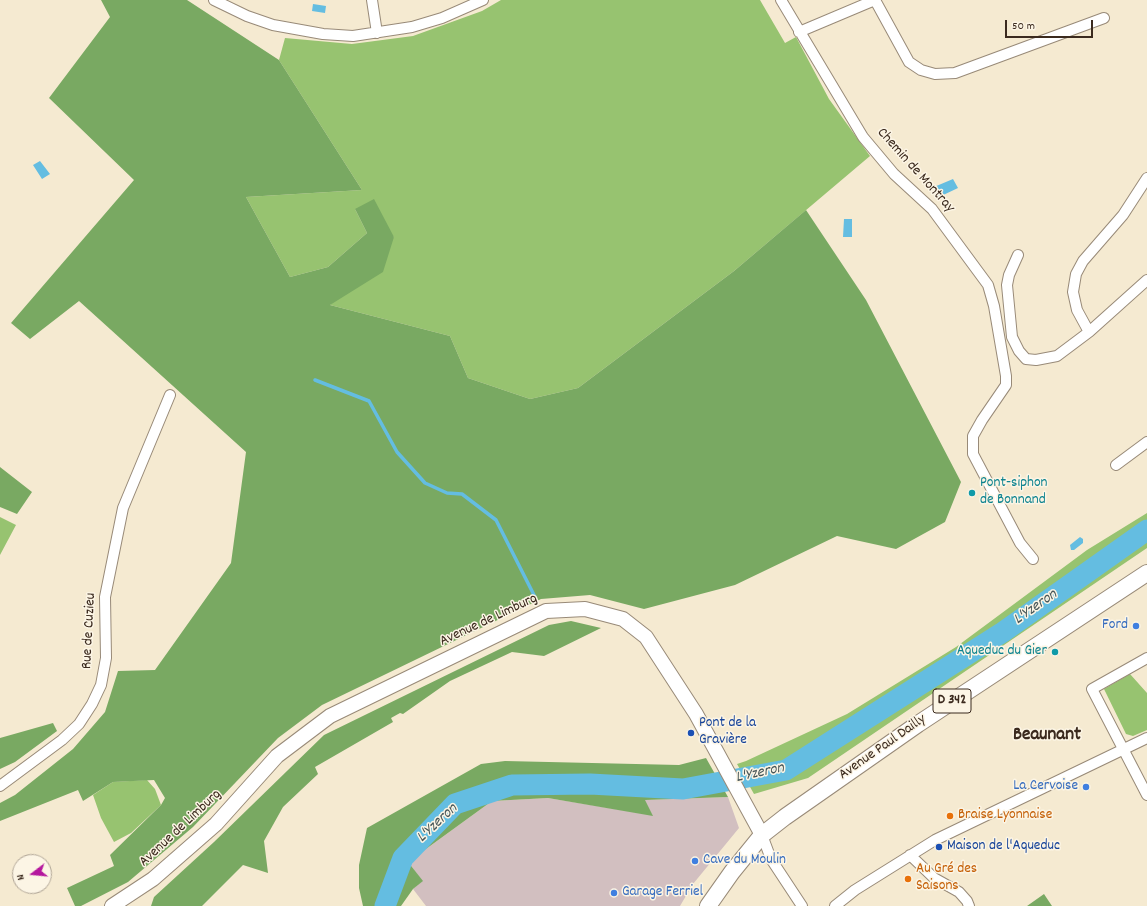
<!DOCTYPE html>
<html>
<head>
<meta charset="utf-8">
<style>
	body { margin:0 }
	#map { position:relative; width:1147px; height:906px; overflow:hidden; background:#f5ead1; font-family:Dekko,sans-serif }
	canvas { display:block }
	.north { position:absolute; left:12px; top:854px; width:40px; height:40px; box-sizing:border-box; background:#fcf5e5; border:1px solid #afa495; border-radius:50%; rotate:254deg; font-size:11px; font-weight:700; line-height:16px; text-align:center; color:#3b2a1e }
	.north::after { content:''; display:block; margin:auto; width:14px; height:18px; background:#b5179e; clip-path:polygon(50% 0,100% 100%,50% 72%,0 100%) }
	.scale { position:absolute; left:1005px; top:20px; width:88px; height:18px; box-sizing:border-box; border:2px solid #3b2a1e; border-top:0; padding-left:5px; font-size:12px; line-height:14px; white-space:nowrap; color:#3b2a1e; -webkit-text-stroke:3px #fcf5e5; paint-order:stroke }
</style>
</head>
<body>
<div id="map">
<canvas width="1147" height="906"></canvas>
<div class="north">N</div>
<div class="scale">50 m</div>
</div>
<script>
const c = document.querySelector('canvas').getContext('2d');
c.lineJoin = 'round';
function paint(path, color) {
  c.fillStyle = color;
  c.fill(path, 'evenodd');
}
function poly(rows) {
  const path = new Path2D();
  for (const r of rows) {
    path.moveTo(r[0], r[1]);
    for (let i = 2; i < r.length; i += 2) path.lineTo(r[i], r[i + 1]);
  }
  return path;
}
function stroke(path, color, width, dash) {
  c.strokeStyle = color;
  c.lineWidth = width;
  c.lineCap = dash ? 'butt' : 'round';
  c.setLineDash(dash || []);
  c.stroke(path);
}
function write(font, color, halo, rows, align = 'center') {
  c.font = font + ' Dekko,sans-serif';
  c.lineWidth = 3;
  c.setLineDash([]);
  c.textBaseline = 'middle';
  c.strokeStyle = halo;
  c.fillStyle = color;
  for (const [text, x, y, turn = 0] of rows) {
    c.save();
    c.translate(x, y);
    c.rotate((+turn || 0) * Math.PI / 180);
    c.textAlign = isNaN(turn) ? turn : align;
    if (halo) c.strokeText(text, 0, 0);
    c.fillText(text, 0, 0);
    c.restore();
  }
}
const industrial = poly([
	[728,797,739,828,693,884,680,906,426,906,413,889,422,881,408,862,492,801,548,798,652,815,644,800]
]);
const green = poly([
	[501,0,760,0,785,43,796,37,829,99,870,156,734,271,578,388,530,399,468,378,450,336,330,305,394,237,355,209,367,233,328,267,290,277,246,197,362,190,279,60,285,38,352,44,413,36,482,11],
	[1147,513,1147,548,808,778,754,794,737,764,746,761,847,714,956,647,1087,550],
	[0,517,16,525,0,555],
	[1130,674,1147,693,1147,730,1133,736,1126,734,1104,689],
	[147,780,155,789,161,805,131,833,114,842,101,818,93,795,113,782]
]);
const forest = poly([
	[101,0,187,0,279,60,362,190,246,197,290,277,328,267,367,233,355,209,374,199,394,237,383,272,330,305,450,336,468,378,530,399,578,388,734,271,806,210,866,300,961,482,945,522,896,549,837,536,735,585,644,609,590,595,541,599,322,705,278,738,193,827,128,882,81,906,75,906,67,888,114,866,110,855,161,805,165,798,154,780,113,782,83,801,78,790,0,821,0,803,15,795,73,749,105,712,118,671,155,670,231,563,246,452,79,301,30,339,11,323,134,180,49,98,110,17],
	[0,467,32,492,17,514,0,507],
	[571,621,601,628,544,656,512,652,450,681,403,714,400,713,391,718,393,722,315,767,318,774,283,807,264,841,268,873,243,865,202,906,151,906,154,897,214,842,324,735,549,625],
	[53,723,57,731,15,762,0,769,0,738],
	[706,758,728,797,645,800,653,816,548,798,492,801,408,862,423,881,413,889,401,906,363,906,359,888,359,865,367,828,481,764,505,761,679,765],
	[1044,894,1052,906,1027,906]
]);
const water = poly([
	[313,4,326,6,325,13,312,11],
	[40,161,50,174,42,179,33,165],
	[953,179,958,188,939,197,934,187],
	[844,219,852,219,852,237,843,237],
	[1080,537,1083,539,1083,543,1074,550,1071,550,1070,545]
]);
const stream = poly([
	[315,380,369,401,397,452,425,483,447,493,462,494,496,520,535,597]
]);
const river = poly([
	[385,906,403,858,455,804,512,785,590,784,683,789,786,770,1003,632,1147,530]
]);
const street = poly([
	[214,0,247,16,273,25,323,34,353,36,412,27,442,18,483,0],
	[372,0,377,33],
	[781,0,863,137,894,174,932,209,988,285,994,306,1006,376,1006,385,982,420,973,436,973,454,1020,543,1033,559],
	[875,0,909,62,921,70,935,74,955,73,1104,18],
	[799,32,875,0],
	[1018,255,1009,275,1007,285,1012,337,1019,351,1026,359,1036,360,1057,356,1089,332,1147,280],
	[1089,332,1077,310,1073,292,1076,274,1083,261,1123,215,1147,178],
	[1116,465,1147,442],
	[1147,658,1092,689,1147,795],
	[0,786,62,740,79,724,92,704,101,685,106,658,105,597,123,508,170,395],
	[762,835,771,859,802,906],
	[910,855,934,878,959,892,967,901,969,906],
	[835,906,855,890,935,840,1147,738]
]);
const secondary = poly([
	[112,906,153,879,216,824,277,756,330,716,546,611,585,609,623,619,646,637,696,714,762,835]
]);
const primary = poly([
	[708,906,732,872,762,835,785,817,918,724,1147,573]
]);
const markers = [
	[972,493,4,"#0f9aa8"],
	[1136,626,4,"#3f7fe0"],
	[1055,652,4,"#0f9aa8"],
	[691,733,4,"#1a4fb4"],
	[1086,787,4,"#3f7fe0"],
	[950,816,4,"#e8710a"],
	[939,847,4,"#1a4fb4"],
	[695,861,4,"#3f7fe0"],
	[908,879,4,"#e8710a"],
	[614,893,4,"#3f7fe0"]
];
const shields = [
	[952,701,38]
];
const shieldNames = [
	["D 342",952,701]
];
const streetNames = [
	["Chemin de Montray",915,171,48],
	["Avenue de Limburg",489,621,-25],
	["Rue de Cuzieu",90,631,-87],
	["Avenue Paul Dailly",883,748,-35],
	["Avenue de Limburg",181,829,-43]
];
const cultureNames = [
	["Pont-siphon",980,484],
	["de Bonnand",980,501],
	["Aqueduc du Gier",1047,652,"right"]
];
const shopNames = [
	["Ford",1128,626],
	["La Cervoise",1078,787],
	["Cave du Moulin",703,861,"left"],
	["Garage Ferriel",622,893,"left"]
];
const transitNames = [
	["Pont de la",699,724],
	["Gravière",699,741],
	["Maison de l'Aqueduc",947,847]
];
const foodNames = [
	["Braise Lyonnaise",958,816],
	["Au Gré des",916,870],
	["Saisons",916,887]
];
const waterNames = [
	["L'Yzeron",1036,608,-35],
	["L'Yzeron",760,774,-12],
	["L'Yzeron",438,824,-43]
];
const districtNames = [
	["Beaunant",1047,736]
];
paint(industrial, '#d2bfc0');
paint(green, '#97c370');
paint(forest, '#79a962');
paint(water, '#64bde1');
stroke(stream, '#64bde1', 3.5);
stroke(river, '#64bde1', 21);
stroke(street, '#988a78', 12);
stroke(secondary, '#988a78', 16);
stroke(primary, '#988a78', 18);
stroke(street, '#fff', 10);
stroke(secondary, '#fff', 14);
stroke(primary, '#fff', 16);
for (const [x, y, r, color] of markers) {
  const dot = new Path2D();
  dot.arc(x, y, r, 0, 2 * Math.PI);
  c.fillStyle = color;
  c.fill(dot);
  stroke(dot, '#fcf5e5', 1.5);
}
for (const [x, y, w] of shields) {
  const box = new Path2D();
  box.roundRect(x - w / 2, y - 12, w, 24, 3);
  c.fillStyle = '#fcf5e5';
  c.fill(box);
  stroke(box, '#3b2a1e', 1);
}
write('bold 14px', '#3b2a1e', null, shieldNames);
write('15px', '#3b2a1e', '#fcf5e5', streetNames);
write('15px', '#0d838f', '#fcf5e5', cultureNames, 'left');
write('15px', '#366cbe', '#fcf5e5', shopNames, 'right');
write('15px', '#164399', '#fcf5e5', transitNames, 'left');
write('15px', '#c56008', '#fcf5e5', foodNames, 'left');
write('italic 16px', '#475658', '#fcf5e5', waterNames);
write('bold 19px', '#3b2a1e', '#fcf5e5', districtNames);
</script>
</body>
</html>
